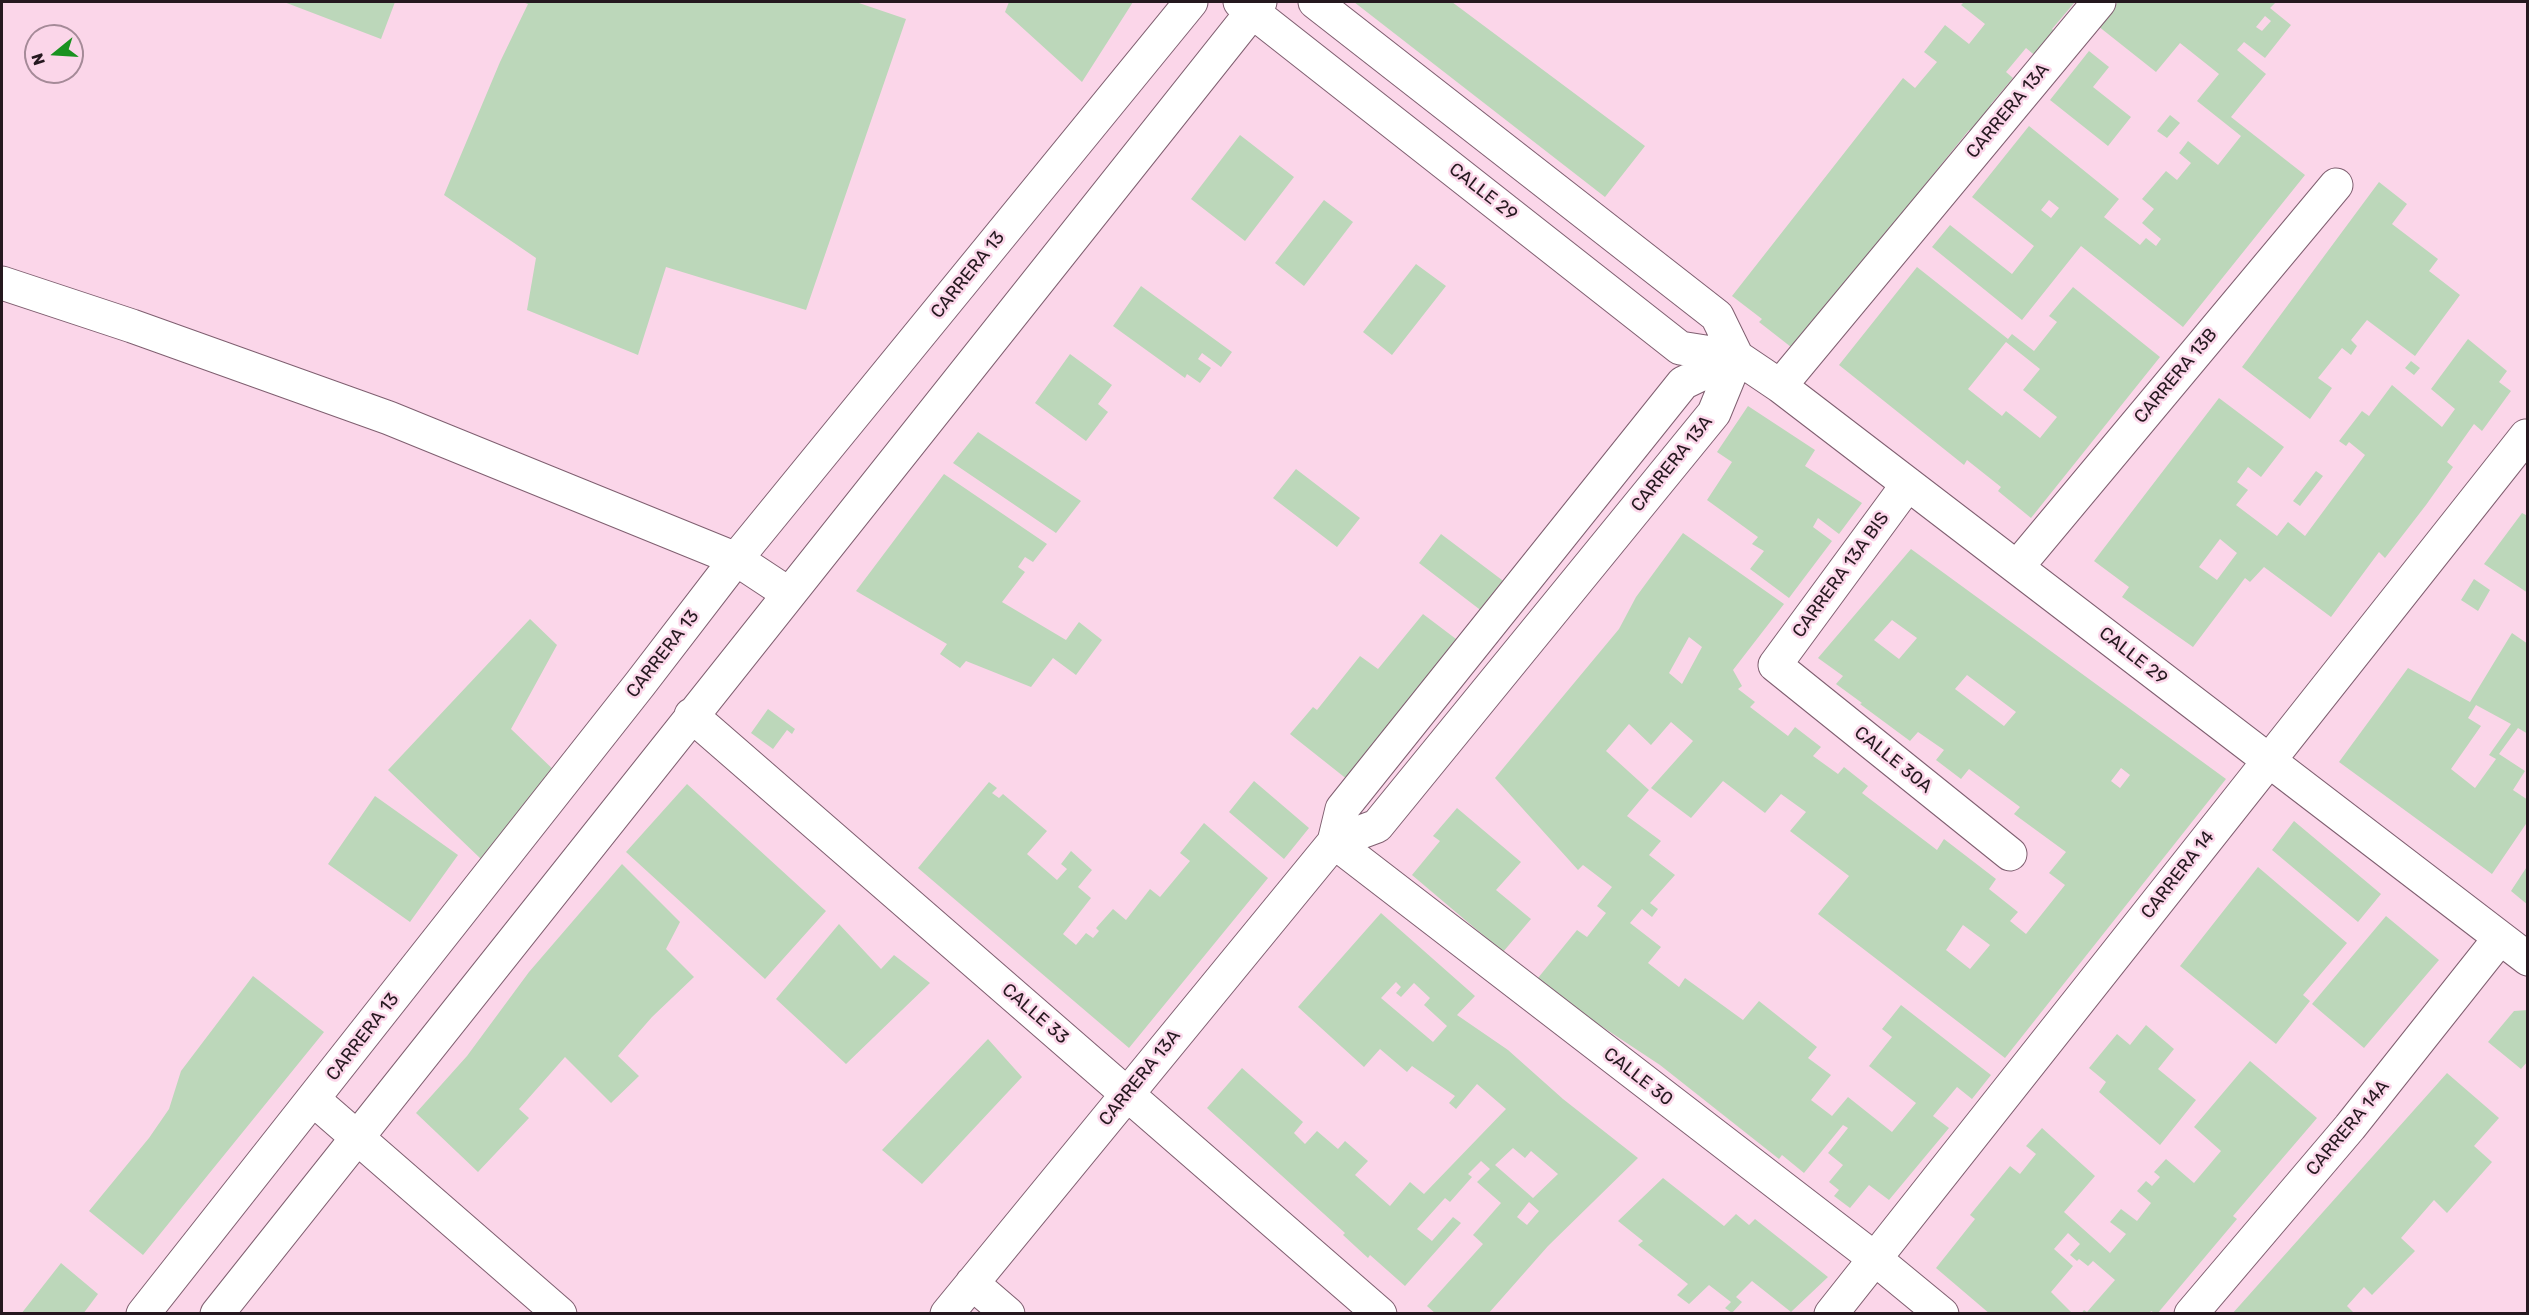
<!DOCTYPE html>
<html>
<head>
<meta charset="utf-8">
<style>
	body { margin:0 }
	#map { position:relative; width:2529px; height:1315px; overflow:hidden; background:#fbd6e9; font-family:Rubik,sans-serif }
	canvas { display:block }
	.frame { position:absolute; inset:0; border:3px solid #25181f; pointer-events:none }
	.north { position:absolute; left:24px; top:24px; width:60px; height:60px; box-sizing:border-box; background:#fbd6e9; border:2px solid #a58a98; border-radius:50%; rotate:252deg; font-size:16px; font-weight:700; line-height:24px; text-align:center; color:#25181f }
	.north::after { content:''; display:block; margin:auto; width:21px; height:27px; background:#1a9220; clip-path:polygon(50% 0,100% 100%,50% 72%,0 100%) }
</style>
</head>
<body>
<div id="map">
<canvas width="2529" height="1315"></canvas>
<div class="frame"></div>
<div class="north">N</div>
</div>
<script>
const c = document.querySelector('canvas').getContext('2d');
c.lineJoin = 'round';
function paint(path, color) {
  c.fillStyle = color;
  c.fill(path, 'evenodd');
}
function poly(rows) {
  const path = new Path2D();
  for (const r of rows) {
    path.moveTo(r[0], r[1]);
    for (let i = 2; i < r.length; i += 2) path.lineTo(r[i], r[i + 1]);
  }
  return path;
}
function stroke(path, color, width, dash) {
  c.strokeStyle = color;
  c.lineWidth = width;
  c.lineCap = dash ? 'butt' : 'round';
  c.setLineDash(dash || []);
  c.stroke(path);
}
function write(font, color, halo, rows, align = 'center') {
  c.font = font + ' Rubik,sans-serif';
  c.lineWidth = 5;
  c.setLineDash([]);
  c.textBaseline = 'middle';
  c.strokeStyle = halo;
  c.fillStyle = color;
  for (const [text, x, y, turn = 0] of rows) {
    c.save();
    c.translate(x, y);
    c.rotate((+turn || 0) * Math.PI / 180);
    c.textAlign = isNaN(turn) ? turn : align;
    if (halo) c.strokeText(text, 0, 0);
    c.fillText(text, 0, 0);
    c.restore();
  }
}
const building = poly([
	[284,2,395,2,381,39],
	[522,2,856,2,906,19,806,310,666,267,638,355,527,310,536,258,444,195,500,62,528,4],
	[1009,2,1133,2,1082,82,1005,12],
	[1354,2,1452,2,1645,146,1605,197],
	[1964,2,2075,2,2052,29,2058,34,2038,58,2026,48,2006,72,2013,78,1991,104,1997,108,1975,135,1969,130,1911,202,1914,205,1873,256,1869,253,1791,347,1759,322,1762,319,1732,296,1903,78,1915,88,1937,62,1924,52,1945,25,1969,44,1985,24,1961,5],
	[2118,2,2276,2,2270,8,2291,25,2265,58,2244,42,2237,50,2266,74,2231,117,2305,175,2183,327,2081,246,2022,320,1932,247,1950,225,2012,274,2034,246,1972,197,2029,126,2119,199,2104,217,2140,245,2146,238,2156,246,2161,239,2142,223,2154,209,2142,199,2166,171,2177,180,2191,163,2179,153,2188,141,2218,165,2241,136,2197,101,2219,74,2180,43,2156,72,2098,26],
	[2265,16,2271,21,2262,31,2256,27],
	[2049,200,2059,208,2051,218,2041,210],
	[2089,51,2109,67,2093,87,2131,117,2108,146,2050,100],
	[2170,115,2180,123,2167,138,2157,131],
	[1240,135,1294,177,1245,241,1191,199],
	[2379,182,2407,204,2392,224,2438,259,2429,271,2460,295,2415,356,2367,320,2351,340,2357,346,2351,355,2342,348,2318,378,2332,388,2310,419,2242,367],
	[1324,200,1353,222,1304,286,1275,263],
	[1416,264,1446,286,1392,355,1363,332],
	[1917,267,2008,339,2012,334,2034,351,2057,322,2049,316,2073,287,2160,357,2031,518,1998,491,2001,487,1967,460,1964,465,1839,365],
	[2006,342,2040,369,2023,390,2057,417,2040,438,2006,411,2002,416,1968,389],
	[1141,286,1232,352,1221,367,1202,353,1198,359,1211,368,1200,383,1187,374,1185,378,1113,326],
	[2468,339,2507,371,2499,382,2511,391,2482,431,2474,424,2447,462,2453,467,2426,505,2385,558,2379,552,2331,617,2264,567,2250,582,2245,578,2193,647,2122,597,2129,587,2094,561,2219,398,2284,447,2261,477,2248,467,2237,482,2248,490,2236,505,2277,536,2288,522,2305,536,2365,455,2349,442,2346,446,2339,441,2362,411,2369,416,2392,385,2442,427,2455,409,2431,389],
	[2220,539,2237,553,2217,580,2199,567],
	[1070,354,1112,385,1098,404,1108,412,1086,441,1035,403],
	[2411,361,2420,368,2414,375,2405,368],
	[1748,406,1815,450,1805,466,1862,503,1839,534,1818,518,1813,527,1832,541,1789,598,1750,569,1764,551,1752,544,1758,537,1707,500,1732,462,1717,452],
	[978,432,1081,501,1056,533,953,463],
	[1296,469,1360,518,1337,547,1273,498],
	[2316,471,2323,476,2300,506,2293,501],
	[944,474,1047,544,1033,562,1025,557,1018,567,1025,572,1002,602,1066,640,1079,622,1102,640,1076,675,1053,658,1031,687,966,661,960,668,940,654,947,644,856,591],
	[2522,513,2528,516,2528,593,2484,564],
	[1683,533,1784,604,1733,670,1742,686,1738,689,1755,702,1750,707,1788,736,1795,727,1821,747,1813,756,1838,774,1844,767,1868,786,1862,793,1937,850,1944,839,1996,879,1989,889,2018,912,2010,921,2026,934,2065,885,2049,873,2066,852,2014,814,2020,807,1969,769,1961,779,1936,760,1944,750,1918,732,1910,741,1860,704,1862,703,1836,684,1843,676,1818,658,1911,549,2226,779,2005,1058,1818,914,1849,876,1790,831,1806,812,1781,794,1765,813,1723,781,1691,818,1651,788,1693,741,1671,722,1651,745,1629,724,1606,751,1649,790,1627,816,1661,841,1649,855,1675,875,1650,903,1658,909,1652,917,1642,909,1630,923,1661,947,1648,963,1679,987,1685,978,1743,1020,1759,1001,1817,1047,1808,1058,1831,1075,1811,1100,1832,1116,1848,1097,1892,1132,1916,1103,1869,1066,1892,1037,1882,1029,1901,1005,1991,1075,1972,1099,1957,1087,1933,1116,1949,1128,1889,1200,1869,1185,1850,1208,1834,1196,1839,1190,1829,1182,1843,1165,1828,1153,1848,1128,1843,1125,1804,1173,1782,1155,1779,1159,1660,1065,1598,1024,1538,978,1577,930,1587,937,1606,913,1597,906,1612,887,1583,865,1578,870,1495,778,1619,629,1636,597],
	[1892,620,1917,638,1899,659,1874,640],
	[1689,637,1702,647,1682,684,1669,673],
	[1967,675,2016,712,2004,726,1955,689],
	[2121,768,2130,775,2120,788,2111,781],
	[1963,925,1990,945,1970,969,1946,950],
	[1441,534,1506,583,1483,612,1419,563],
	[2474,579,2490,590,2478,611,2461,600],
	[1423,614,1460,642,1348,780,1290,734,1313,707,1317,710,1360,656,1378,669],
	[530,619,557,645,511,729,559,775,481,859,388,770],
	[2512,633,2528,644,2528,734,2518,728,2499,754,2525,771,2513,790,2528,800,2528,821,2492,874,2339,762,2408,668,2470,702],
	[2476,705,2511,724,2489,755,2496,759,2475,788,2451,769,2481,726,2468,718],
	[768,709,795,729,792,734,787,730,773,749,751,733],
	[1254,781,1309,828,1284,859,1229,812],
	[989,782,997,788,992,793,999,798,1003,794,1047,831,1027,854,1057,880,1067,869,1061,864,1071,851,1092,870,1078,887,1091,898,1063,934,1076,945,1086,933,1093,938,1099,931,1096,928,1113,909,1126,920,1150,889,1160,897,1190,861,1180,853,1204,823,1268,878,1129,1048,918,868],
	[687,784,826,911,765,979,626,852],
	[375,796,458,855,410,922,328,864],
	[1457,808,1521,862,1496,890,1531,919,1503,952,1412,875,1440,841,1433,836],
	[2294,821,2381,894,2358,922,2272,850],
	[622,864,680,922,666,949,694,977,652,1017,618,1056,639,1076,611,1103,565,1057,519,1109,529,1118,478,1172,416,1113,467,1056,529,972],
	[2528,865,2528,905,2511,891],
	[2258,867,2347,943,2303,995,2310,1001,2276,1044,2180,966],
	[1381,913,1475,996,1457,1015,1508,1050,1563,1099,1638,1158,1548,1246,1488,1314,1436,1314,1427,1306,1483,1244,1473,1235,1501,1203,1477,1182,1490,1169,1481,1161,1468,1174,1472,1177,1450,1202,1445,1198,1417,1229,1432,1241,1453,1217,1461,1223,1405,1286,1370,1255,1368,1258,1343,1235,1345,1233,1207,1108,1242,1068,1303,1122,1294,1133,1305,1144,1317,1131,1338,1149,1345,1141,1368,1161,1355,1175,1390,1206,1410,1182,1424,1194,1506,1109,1477,1084,1456,1109,1449,1103,1455,1096,1412,1066,1407,1072,1380,1049,1364,1067,1298,1007],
	[1396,982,1401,987,1396,993,1401,997,1414,983,1430,998,1424,1005,1447,1026,1433,1042,1381,998],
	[1513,1148,1525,1158,1531,1151,1558,1174,1533,1198,1495,1165],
	[1529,1202,1539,1211,1527,1225,1517,1217],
	[2386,916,2439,960,2364,1048,2312,1004],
	[839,924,881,969,894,955,930,983,846,1064,776,999],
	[253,976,324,1032,143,1255,89,1211,149,1138,169,1109,181,1071],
	[2528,1010,2528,1061,2521,1069,2488,1042,2514,1011],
	[2146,1025,2174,1049,2158,1069,2196,1100,2160,1145,2099,1092,2106,1082,2089,1068,2117,1034,2130,1045],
	[988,1039,1022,1077,922,1184,882,1150],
	[2250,1061,2317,1118,2233,1216,2237,1219,2157,1314,2151,1311,2149,1314,2081,1314,2084,1310,2087,1312,2115,1280,2093,1261,2088,1266,2079,1259,2077,1261,2070,1255,2080,1244,2068,1233,2054,1249,2073,1266,2051,1292,2073,1314,1990,1314,1936,1268,1975,1219,1970,1215,2010,1166,2020,1174,2036,1154,2026,1146,2042,1128,2095,1176,2064,1212,2110,1253,2126,1234,2110,1222,2121,1209,2137,1221,2151,1203,2137,1191,2146,1181,2152,1186,2160,1177,2154,1172,2166,1159,2194,1183,2221,1151,2194,1127],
	[2447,1073,2499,1118,2474,1146,2492,1162,2447,1213,2434,1200,2401,1238,2415,1251,2372,1295,2364,1287,2347,1306,2355,1314,2232,1314],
	[1663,1178,1724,1226,1736,1214,1749,1225,1755,1219,1828,1277,1791,1312,1752,1281,1736,1297,1742,1302,1732,1313,1725,1308,1731,1302,1709,1285,1689,1304,1677,1295,1688,1284,1638,1245,1643,1241,1618,1221],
	[61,1263,98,1294,83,1314,21,1314]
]);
const minor = poly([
	[1240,2,1680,348,1737,357,1780,386,2528,959],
	[1315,2,1717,316,1737,357],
	[2,283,132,326,389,418,736,559,789,594],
	[1780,386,2099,2],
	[1908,484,1775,665,2010,854],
	[2017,567,2336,185],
	[691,715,1380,1314],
	[1334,842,1874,1258,1942,1314],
	[314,1100,560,1314],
	[972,1283,1008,1314],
	[143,1314,640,684,736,559,1191,2],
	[217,1314,1260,2],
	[947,1314,1334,842,1342,809,1683,383,1737,357,1714,413,1377,826,1334,842],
	[1831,1314,2526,436],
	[2191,1314,2350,1127,2500,938]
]);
const streetNames = [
	["CARRERA 13A",2008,111,-50],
	["CALLE 29",1483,192,38],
	["CARRERA 13",968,275,-51],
	["CARRERA 13B",2176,376,-50],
	["CARRERA 13A",1672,464,-51],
	["CARRERA 13A BIS",1841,575,-54],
	["CARRERA 13",663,654,-52],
	["CALLE 29",2133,656,38],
	["CALLE 30A",1893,760,39],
	["CARRERA 14",2178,875,-52],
	["CALLE 33",1035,1014,41],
	["CARRERA 13",363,1037,-52],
	["CALLE 30",1638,1077,38],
	["CARRERA 13A",1140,1078,-51],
	["CARRERA 14A",2348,1128,-50]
];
paint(building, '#bcd7ba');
stroke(minor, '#7f5f70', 35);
stroke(minor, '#fff', 33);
write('18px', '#25181f', '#fbd6e9', streetNames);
</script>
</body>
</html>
